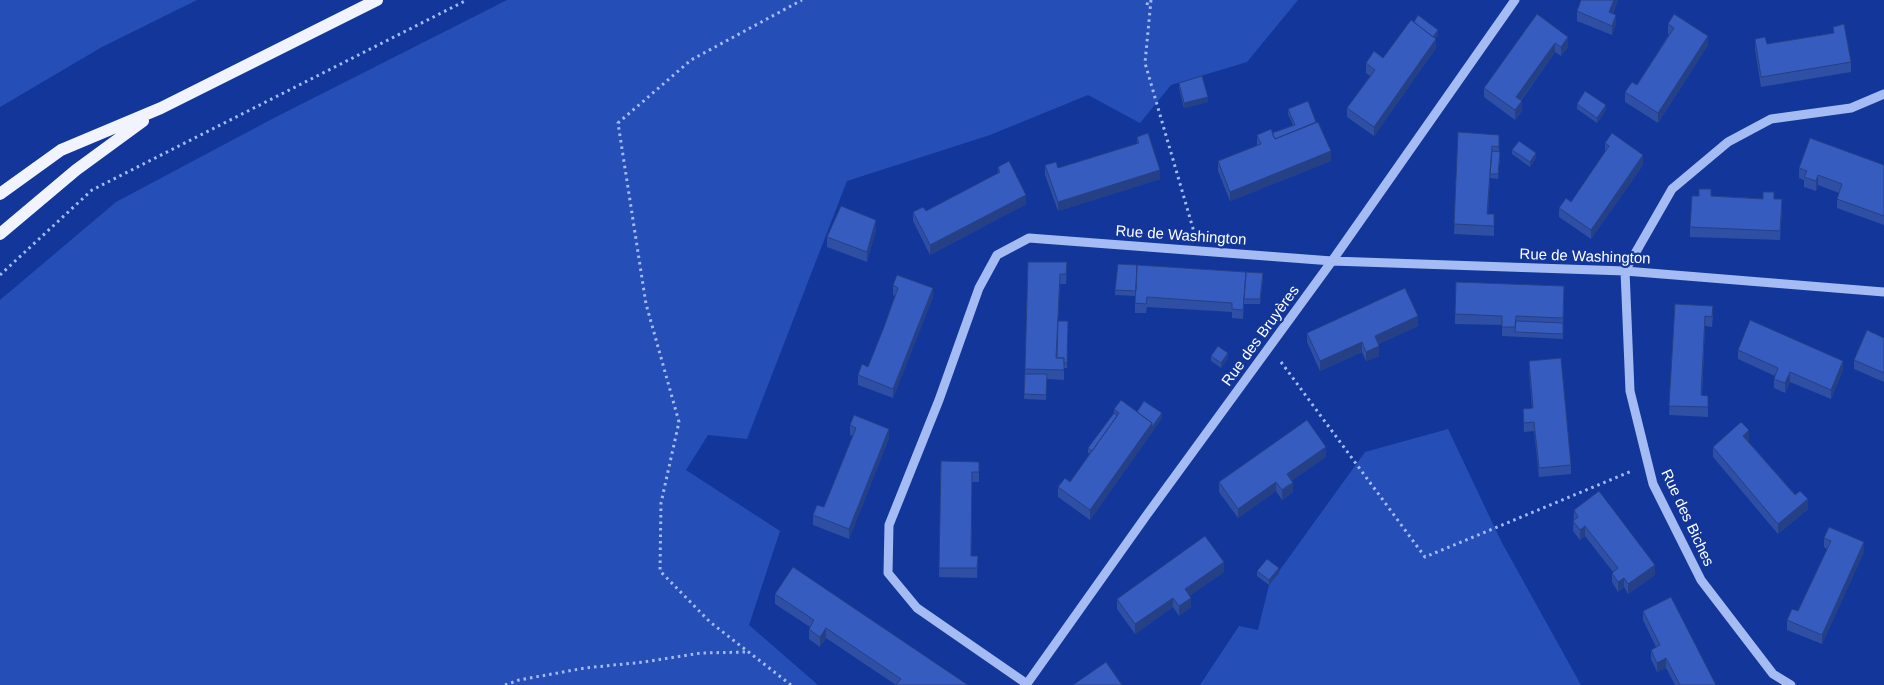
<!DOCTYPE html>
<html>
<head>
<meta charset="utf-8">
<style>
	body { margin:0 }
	canvas { display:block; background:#123699 }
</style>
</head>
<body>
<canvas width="1884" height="685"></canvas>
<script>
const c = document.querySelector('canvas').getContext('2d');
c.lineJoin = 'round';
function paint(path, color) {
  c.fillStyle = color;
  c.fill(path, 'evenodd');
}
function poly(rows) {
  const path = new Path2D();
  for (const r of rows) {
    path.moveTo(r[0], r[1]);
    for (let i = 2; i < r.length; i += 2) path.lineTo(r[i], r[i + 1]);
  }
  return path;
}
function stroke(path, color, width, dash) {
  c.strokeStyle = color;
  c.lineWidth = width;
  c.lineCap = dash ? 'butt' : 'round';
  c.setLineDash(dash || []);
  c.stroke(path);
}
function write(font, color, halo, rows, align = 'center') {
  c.font = font + ' Helvetica,sans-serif';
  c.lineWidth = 4.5;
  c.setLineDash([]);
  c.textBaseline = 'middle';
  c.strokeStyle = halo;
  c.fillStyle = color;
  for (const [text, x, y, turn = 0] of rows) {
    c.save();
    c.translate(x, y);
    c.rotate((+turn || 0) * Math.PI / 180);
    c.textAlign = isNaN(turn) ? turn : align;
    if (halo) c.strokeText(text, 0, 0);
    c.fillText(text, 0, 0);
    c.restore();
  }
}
const green = poly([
	[0,0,197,0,102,47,0,107],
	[507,0,1298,0,1247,62,1171,85,1140,123,1088,95,990,135,847,181,747,439,708,435,686,470,780,531,749,625,818,685,0,685,0,300,116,202,274,118],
	[1448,429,1501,541,1581,685,1200,685,1239,626,1258,630,1269,585,1365,452]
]);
const path = poly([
	[1151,0,1145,63,1194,232],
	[1147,5,1148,0],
	[0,275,92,190,467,0],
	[1281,362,1425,557,1632,471],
	[505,685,519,680,585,668,644,662,701,653,748,652],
	[791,685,710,622,660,571,661,503,679,422,646,304,618,123,691,60,802,0]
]);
const minor = poly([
	[1625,271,1630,391,1653,484,1701,580,1773,674,1791,685],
	[1625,271,1672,189,1728,142,1771,119,1851,108,1884,94],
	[1027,684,917,608,888,573,889,525,939,400,979,288,997,255,1029,238,1332,261,1625,271,1884,292],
	[1026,685,1146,516,1332,261,1515,0]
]);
const major = poly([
	[0,194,61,150,161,108,377,0],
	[0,234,76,170,143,121]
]);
const wall = poly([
	[1618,0,1613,13,1616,24,1612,35,1577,21,1577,11],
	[1537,14,1568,47,1561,56,1555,52,1521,101,1522,111,1515,120,1484,97,1484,88],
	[1414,22,1438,35,1436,38,1436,48,1374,136,1347,117,1347,108,1370,76,1366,73,1366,63,1383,58],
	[1668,24,1708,45,1658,123,1625,102,1625,92,1637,85,1669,34,1668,34],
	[1833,27,1851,62,1851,72,1761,87,1755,49,1755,39,1767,44,1833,33],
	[1179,83,1208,102,1184,108,1179,88],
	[1577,104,1606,110,1597,123,1577,109],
	[1288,109,1331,161,1230,201,1218,171,1218,161,1257,146,1257,135,1272,133,1293,125,1288,114],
	[1458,132,1499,144,1499,151,1500,156,1498,179,1490,178,1488,214,1494,224,1494,236,1454,234],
	[1137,137,1160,179,1058,211,1045,175,1045,165,1058,168,1137,144],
	[1605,143,1643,165,1591,239,1559,217,1559,208,1571,202,1605,152],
	[1512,150,1536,158,1530,167,1512,154],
	[1884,165,1884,225,1837,208,1837,199,1839,193,1818,185,1816,191,1804,187,1804,180,1799,178,1799,168],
	[998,167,1026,204,930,255,913,221,913,212,926,211,998,174],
	[1711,196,1774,199,1782,209,1780,240,1690,237,1690,227],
	[876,230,867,262,827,247,827,237],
	[1028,262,1067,262,1066,284,1060,284,1058,321,1068,321,1067,368,1064,368,1064,380,1047,379,1046,400,1024,399,1025,369],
	[1263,278,1260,304,1244,304,1244,302,1243,319,1232,318,1232,312,1147,307,1146,313,1135,313,1135,296,1115,295,1115,290],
	[893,285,933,297,893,398,858,385,858,375,868,367,884,327,895,296,893,295],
	[1564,286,1563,339,1502,336,1502,325,1455,324,1455,314],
	[1675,304,1713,315,1712,327,1705,326,1702,395,1708,405,1708,417,1669,415],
	[1418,326,1379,344,1379,356,1366,361,1362,352,1320,371,1307,342,1307,333],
	[1884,338,1884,382,1854,369,1854,360],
	[1738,350,1843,370,1831,399,1790,382,1785,393,1774,388,1774,379,1775,376,1738,359],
	[1211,356,1228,358,1221,368,1211,361],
	[1529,361,1571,465,1571,474,1539,477,1534,431,1524,432,1523,409,1532,408,1529,371],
	[1114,409,1137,412,1162,418,1090,520,1058,497,1058,487,1070,482,1090,454,1088,453,1088,448,1114,413],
	[850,425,889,438,849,539,813,525,813,515,824,507,853,436,850,435],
	[1749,440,1748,441,1808,509,1778,534,1713,457,1713,447],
	[1326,457,1291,481,1293,492,1282,500,1276,491,1238,518,1219,492,1219,482],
	[941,461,979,462,979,482,972,482,971,556,978,556,977,578,939,577],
	[1574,510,1655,575,1628,594,1624,587,1618,592,1612,582,1612,573,1613,572,1585,536,1580,540,1573,531],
	[1824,538,1864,552,1822,644,1787,630,1787,620,1798,611,1827,549,1824,547],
	[1257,571,1279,573,1269,585,1257,576],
	[1224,572,1189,596,1191,607,1179,616,1173,607,1135,634,1117,609,1117,599],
	[775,594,968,685,896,685,826,638,820,647,809,639,809,629,810,627,775,604],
	[1643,611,1716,685,1675,685,1666,668,1657,672,1651,659,1651,650,1656,647,1643,620]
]);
const shadedWall = poly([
	[1614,0,1618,0,1609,21,1609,12],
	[1616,15,1616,24,1612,35,1612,26],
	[1438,30,1438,35,1431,45,1431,40],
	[1708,36,1708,45,1658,123,1658,113],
	[1568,37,1568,47,1561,56,1561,47],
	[1436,39,1436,48,1374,136,1374,127],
	[1555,43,1555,52,1516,107,1516,97],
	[1208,97,1208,102,1184,108,1184,103],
	[1522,101,1522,111,1515,120,1515,110],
	[1606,105,1606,110,1597,123,1597,118],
	[1331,151,1331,161,1230,201,1230,192],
	[1536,153,1536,158,1530,167,1530,162],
	[1643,155,1643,165,1591,239,1591,230],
	[1160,170,1160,179,1058,211,1058,202],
	[1490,174,1490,178,1487,223,1487,214],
	[1818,175,1818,185,1816,191,1816,181],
	[1026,195,1026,204,930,255,930,245],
	[876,220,876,230,867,262,867,252],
	[933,288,933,297,893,398,893,389],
	[1418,316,1418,326,1375,346,1375,336],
	[1362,342,1362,352,1320,371,1320,361],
	[1379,346,1379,356,1366,361,1366,352],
	[1228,353,1228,358,1221,368,1221,363],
	[1843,361,1843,370,1831,399,1831,390],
	[1790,372,1790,382,1785,393,1785,383],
	[1162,413,1162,418,1152,432,1090,520,1090,510,1152,423],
	[889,429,889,438,849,539,849,529],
	[1749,430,1749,440,1743,445,1743,436],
	[1326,447,1326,457,1287,484,1287,474],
	[1276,482,1276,491,1238,518,1238,509],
	[1293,483,1293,492,1282,500,1282,490],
	[1808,499,1808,509,1778,534,1778,524],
	[1585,526,1585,536,1580,540,1580,530],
	[1864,542,1864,552,1822,644,1822,635],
	[1224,562,1224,572,1185,599,1185,589],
	[1655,565,1655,575,1628,594,1628,584],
	[1279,568,1279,573,1269,585,1269,580],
	[1624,578,1624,587,1618,592,1618,582],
	[1173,598,1173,607,1135,634,1135,624],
	[1191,598,1191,607,1179,616,1179,606],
	[826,628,826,638,820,647,820,637],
	[1666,658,1666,668,1657,672,1657,663]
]);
const building = poly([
	[1581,0,1614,0,1609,12,1616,15,1612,26,1577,11,1581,0],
	[1537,14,1568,37,1561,47,1555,43,1516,97,1522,101,1515,110,1484,88,1537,14],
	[1674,14,1708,36,1658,113,1625,92,1632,82,1637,85,1674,28,1668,24,1674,14],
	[1418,15,1438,30,1433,37,1414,22,1418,15],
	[1411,20,1436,39,1374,127,1347,108,1375,70,1366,63,1374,51,1383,58,1411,20],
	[1844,24,1851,62,1761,77,1755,39,1765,37,1767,44,1834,33,1833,27,1844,24],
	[1202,76,1208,97,1184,103,1179,83,1202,76],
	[1585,91,1606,105,1597,118,1577,104,1585,91],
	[1308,101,1316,122,1275,139,1272,133,1295,125,1288,109,1308,101],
	[1318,122,1331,151,1230,192,1218,161,1261,144,1257,135,1271,129,1275,139,1318,122],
	[1458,132,1499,135,1499,147,1492,146,1487,214,1494,214,1494,226,1454,224,1458,132],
	[1148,133,1160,170,1058,202,1045,165,1056,162,1058,168,1139,143,1137,137,1148,133],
	[1612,133,1643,155,1591,230,1559,208,1566,198,1571,202,1609,146,1605,143,1612,133],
	[1810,138,1884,165,1884,216,1837,199,1842,184,1818,175,1816,181,1804,177,1807,171,1799,168,1810,138],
	[1519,141,1536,153,1530,162,1512,150,1519,141],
	[1492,151,1500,152,1498,174,1490,174,1492,151],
	[1009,161,1026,195,930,245,913,212,923,207,926,211,1000,172,998,167,1009,161],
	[1699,189,1711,189,1711,196,1763,199,1763,192,1774,192,1774,199,1782,199,1780,231,1690,227,1692,196,1699,196,1699,189],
	[841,206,876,220,867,252,827,237,841,206],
	[1028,262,1067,262,1066,274,1060,274,1056,358,1064,358,1064,370,1025,369,1028,262],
	[1118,264,1137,265,1136,291,1115,290,1118,264],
	[1137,265,1246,272,1243,310,1232,309,1232,303,1147,297,1146,304,1135,303,1137,265],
	[1246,272,1263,273,1260,299,1244,299,1246,272],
	[897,275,933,288,893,389,858,375,862,364,868,367,884,327,898,288,893,285,897,275],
	[1456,282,1564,286,1563,318,1516,316,1515,327,1502,327,1502,316,1455,314,1456,282],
	[1405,288,1418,316,1375,336,1379,346,1366,352,1362,342,1320,361,1307,333,1405,288],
	[1675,304,1713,306,1712,317,1705,316,1701,395,1708,396,1708,407,1669,406,1675,304],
	[1750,320,1843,361,1831,390,1790,372,1785,383,1774,379,1778,368,1738,350,1750,320],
	[1058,321,1068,321,1067,363,1064,363,1064,358,1057,358,1058,321],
	[1516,321,1563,323,1563,334,1515,332,1516,321],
	[1867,330,1884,338,1884,373,1854,360,1867,330],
	[1218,346,1228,353,1221,363,1211,356,1218,346],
	[1561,358,1571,465,1539,468,1534,422,1524,423,1523,409,1533,408,1529,361,1561,358],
	[1025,374,1047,374,1046,395,1024,394,1025,374],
	[1121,400,1152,423,1090,510,1058,487,1065,478,1070,482,1119,413,1114,409,1121,400],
	[1144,401,1162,413,1152,427,1152,423,1137,412,1144,401],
	[1114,413,1117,416,1092,451,1088,448,1114,413],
	[854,415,889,429,849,529,813,515,817,505,824,507,856,428,850,425,854,415],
	[1307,420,1326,447,1287,474,1293,483,1287,486,1282,490,1276,482,1238,509,1219,482,1307,420],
	[1741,422,1749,430,1743,436,1795,495,1800,491,1808,499,1778,524,1713,447,1741,422],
	[941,461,979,462,979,472,972,472,971,556,978,556,977,568,939,568,941,461],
	[1599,491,1655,565,1628,584,1624,578,1618,582,1612,573,1618,568,1585,526,1580,530,1573,521,1578,517,1574,510,1599,491],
	[1829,527,1864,542,1822,635,1787,620,1792,609,1798,611,1831,541,1824,538,1829,527],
	[1205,536,1224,562,1185,589,1191,598,1179,606,1173,598,1135,624,1117,599,1205,536],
	[1267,559,1279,568,1269,580,1257,571,1267,559],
	[793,567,968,685,896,685,901,679,826,628,820,637,814,633,809,629,814,620,775,594,793,567],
	[1671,597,1716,685,1680,685,1666,658,1657,663,1654,657,1651,650,1660,645,1643,611,1671,597],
	[1106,662,1122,685,1073,685,1106,662]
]);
const streetNames = [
	["Rue de Washington",1181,236,4],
	["Rue de Washington",1585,257,2],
	["Rue des Bruyères",1261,336,-54],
	["Rue des Biches",1687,518,65]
];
paint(green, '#254eb7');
stroke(path, '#a4bbf4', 3, [2.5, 4]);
stroke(minor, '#a4bbf4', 9);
stroke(major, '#f1f4ff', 12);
paint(wall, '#2e4fa4');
paint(shadedWall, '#264086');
paint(building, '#365cbf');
stroke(building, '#264086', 1);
write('15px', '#fff', '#123699', streetNames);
</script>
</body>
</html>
